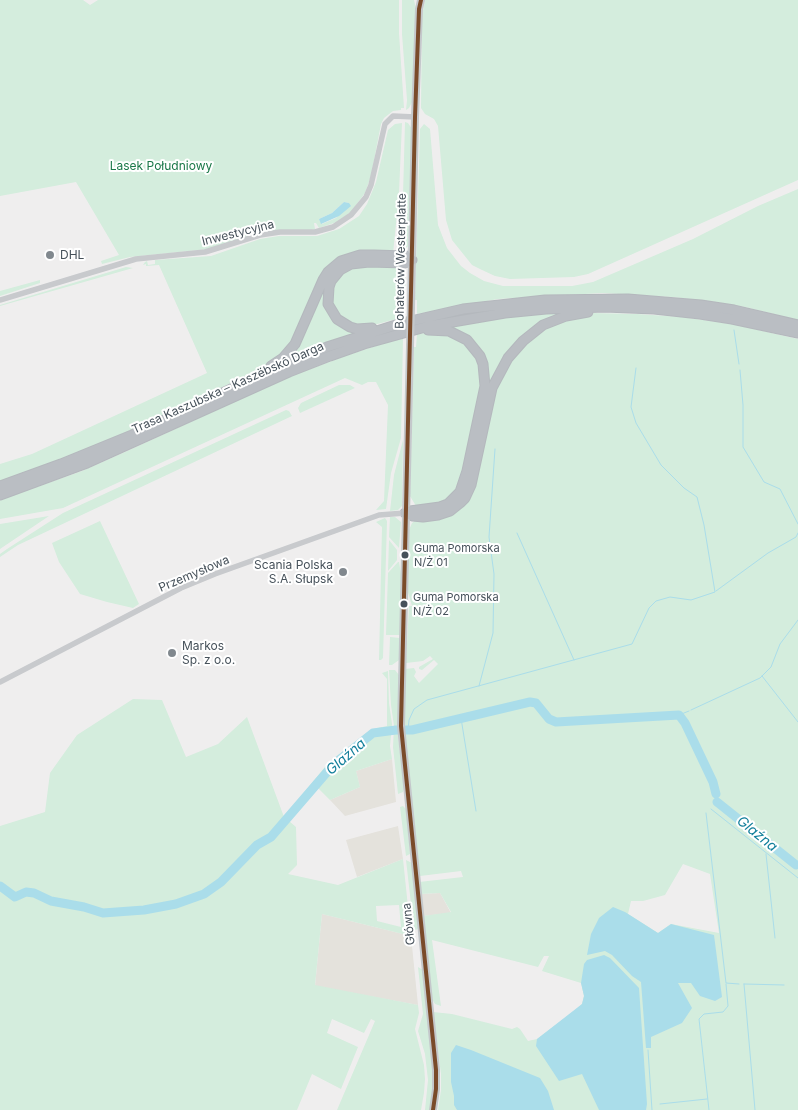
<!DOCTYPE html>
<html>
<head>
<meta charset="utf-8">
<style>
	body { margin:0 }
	canvas { display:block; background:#efeeee }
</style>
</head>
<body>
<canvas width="798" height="1110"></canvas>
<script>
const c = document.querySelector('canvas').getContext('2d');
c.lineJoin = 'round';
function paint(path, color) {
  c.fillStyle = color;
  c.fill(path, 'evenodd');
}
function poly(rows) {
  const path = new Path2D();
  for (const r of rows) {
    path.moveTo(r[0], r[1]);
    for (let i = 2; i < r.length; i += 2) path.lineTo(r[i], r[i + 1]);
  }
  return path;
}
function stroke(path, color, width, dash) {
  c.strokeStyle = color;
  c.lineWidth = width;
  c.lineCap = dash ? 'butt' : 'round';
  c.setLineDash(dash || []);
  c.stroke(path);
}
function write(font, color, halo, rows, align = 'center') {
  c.font = font + ' Inter,sans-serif';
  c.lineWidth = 4;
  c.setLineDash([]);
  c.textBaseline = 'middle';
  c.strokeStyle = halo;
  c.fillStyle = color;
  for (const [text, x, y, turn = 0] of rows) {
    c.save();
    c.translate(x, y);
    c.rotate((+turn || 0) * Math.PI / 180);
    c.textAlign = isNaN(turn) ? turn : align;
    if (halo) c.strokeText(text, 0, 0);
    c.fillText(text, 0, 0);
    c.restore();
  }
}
const commercial = poly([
	[392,759,396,802,345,816,330,800,360,787,356,771],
	[398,826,403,859,357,877,346,840],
	[440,893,451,913,423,916,420,894],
	[322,914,411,936,418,1005,315,986]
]);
const green = poly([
	[0,0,83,0,90,5,98,0,399,0,399,33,404,108,401,108,401,110,393,111,384,118,381,124,371,176,365,193,351,212,337,222,319,228,316,223,314,223,315,229,311,230,256,233,209,249,130,257,102,264,101,261,119,255,76,182,0,196],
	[344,202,349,203,336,218,322,224,319,219,332,213],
	[402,0,414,0,416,9,412,102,409,108,406,110,407,100,402,34],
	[425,0,798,0,798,180,588,274,574,277,510,279,495,276,482,270,472,265,452,240,446,220,438,126,434,119,425,114,421,108,422,16],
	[405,122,408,123,412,129,408,246,405,251,397,253,403,196],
	[402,123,399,193,393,254,340,258,293,341,284,353,267,366,136,428,59,460,0,481,0,464,32,454,207,373,159,265,146,266,146,264,143,265,145,262,147,261,148,265,155,264,155,260,211,256,260,239,279,236,317,236,339,229,359,216,367,204,376,182,388,130,395,124],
	[424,124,430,129,438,225,447,248,461,266,470,273,484,281,503,286,572,286,593,282,693,239,758,206,798,189,798,320,745,307,709,301,672,297,602,293,498,299,417,314,417,300,415,300,420,129],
	[363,257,393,258,393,260,359,260,340,268,332,275,327,283,325,292,326,302,330,315,337,323,347,329,358,332,285,359,295,348,321,290,331,272,345,261],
	[355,266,402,268,406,277,404,317,366,327,346,322,333,307,331,293,333,286,341,274],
	[126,267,133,268,0,306,0,305],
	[40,280,40,283,0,296,0,291],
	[553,312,568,312,503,359,462,496,431,512,464,488,485,361,448,327,487,320],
	[592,313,637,314,682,317,732,324,798,339,798,1110,438,1110,441,1090,441,1074,433,1012,452,1014,512,1029,517,1027,520,1029,528,1041,537,1039,573,1012,582,1004,584,996,581,983,542,971,549,956,544,956,538,967,432,940,441,1006,435,1004,432,999,423,916,451,912,440,893,420,894,419,882,463,877,461,871,420,876,404,740,405,669,414,668,416,672,414,676,419,683,438,664,434,660,422,670,419,669,419,667,433,659,430,656,423,661,406,663,409,606,412,606,407,589,409,530,412,523,416,520,447,515,500,377,522,346,546,327,580,315],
	[683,864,710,874,719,933,671,924,658,933,628,914,631,901,643,901,665,895],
	[432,332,445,333,460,339,473,351,481,367,482,380,472,435,458,489,445,502,416,506,410,496,414,347,416,347,417,334],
	[403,337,401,438,391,473,386,509,376,510,384,501,388,405,376,382,368,382,362,385,345,378,63,508,0,519,0,500,82,471,125,452,284,379,345,356],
	[339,385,350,385,355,388,300,413,298,408,301,403],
	[286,410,289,411,292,416,18,545,0,557,0,554,7,549,63,513],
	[403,440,402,506,398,510,390,511,394,475],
	[49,516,0,549,0,524],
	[390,517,395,517,401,522,399,548,389,537],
	[385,518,387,521,383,658,381,660,379,660,382,527,376,522],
	[100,521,139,604,133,608,107,602,80,594,59,562,52,543],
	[389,540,397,550,397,560,388,571],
	[398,562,399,562,401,574,400,635,386,635,388,573],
	[390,637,400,638,399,660,392,665,389,665],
	[389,670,395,670,399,675,398,736,404,787,403,792,398,794,393,747,394,726,391,705],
	[388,671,389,703,392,724,390,746,392,759,356,771,360,787,330,800,317,787,315,789,289,821,296,827,297,865,288,874,338,885,403,859,411,936,322,914,315,985,418,1005,419,1013,415,1029,424,1065,425,1079,424,1093,421,1110,337,1110,375,1021,371,1019,364,1033,332,1019,327,1033,358,1047,341,1089,312,1074,297,1110,0,1110,0,826,45,812,50,773,77,735,133,699,162,700,186,757,218,744,247,717,284,817,329,762,369,731,377,728,387,726,387,679,382,673],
	[399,905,401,927,377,921,376,906],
	[403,806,406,809,410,854,406,856,400,807],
	[406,860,412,863,418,928,416,930,414,930],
	[418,967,423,970,434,1081,430,1110,425,1110,428,1080,425,1054,418,1031,423,1014]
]);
const water = poly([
	[344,202,349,203,351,206,339,216,321,224,319,219,332,213],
	[613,907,625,912,658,933,671,924,714,935,722,997,715,1001,700,996,691,983,678,983,692,1008,682,1023,651,1037,651,1048,646,1048,641,982,632,976,612,955,605,951,587,955,591,934,599,918],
	[604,955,610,958,639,988,647,1104,646,1110,599,1110,582,1074,559,1081,536,1046,537,1039,582,1004,584,996,581,983,584,964,587,960],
	[456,1045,471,1050,540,1078,548,1091,554,1110,457,1110,454,1105,454,1096,451,1082,451,1053]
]);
const stream = poly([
	[734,330,739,364],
	[740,370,743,405,743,447,764,482,780,489,798,524],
	[517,533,574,660],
	[716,591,768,553,796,537,798,533],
	[762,676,798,722],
	[479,686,493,633,494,574,489,537,495,449],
	[691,710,760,678,771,667,780,644,798,620],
	[679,715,689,711],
	[461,718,476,811],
	[408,731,409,720,414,709,427,700,632,644,649,608,656,601,670,597,691,600,715,592,704,525,697,497,684,488,661,465,636,423,631,407,636,368],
	[716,805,718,803],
	[711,809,798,878],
	[706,813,726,983,739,984],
	[766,854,775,938],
	[744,984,755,1110],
	[744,984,784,985],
	[648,1050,652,1110],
	[660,1104,707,1099],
	[709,1110,699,1019,704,1014,723,1012,728,1006,726,984]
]);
const river = poly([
	[717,802,796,865],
	[0,886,15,897,26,892,34,893,51,901,84,907,103,913,144,910,176,904,204,894,221,882,257,845,271,837,334,764,373,733,396,730,412,730,530,702,536,703,549,719,556,722,679,715,685,723,713,782,716,794]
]);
const minor = poly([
	[0,300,136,259,205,252,260,235,280,232,315,232,333,227,351,215,366,197,371,185,385,124,393,116,415,117],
	[0,682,181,588,215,574,379,515,405,513]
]);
const major = poly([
	[411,307,415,117,419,9,421,0],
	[410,346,401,726,436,1070,436,1089,433,1110]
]);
const highway = poly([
	[372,328,357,329,350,327,337,319,328,304,329,287,331,281,340,270,351,264,369,262,405,263,412,260],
	[271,366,283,358,295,344,323,280,328,272,341,261,360,255,374,255,406,256,412,260],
	[0,486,61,464,132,435,285,364,327,347,402,323,463,309,545,300,628,299,701,305,734,310,798,325],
	[0,495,87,463,289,372,330,356,364,344,429,326,505,313,546,309,605,307,654,309,700,314,732,319,798,333],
	[405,513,413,516,423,517,438,515,450,511,460,503,465,498,471,485,492,388,508,358,523,341,543,325,566,316,588,312],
	[405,513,410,511,440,507,448,504,460,492,467,471,485,386,483,364,480,356,467,340,449,331,428,330]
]);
const majorBridge = poly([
	[410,346,411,307]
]);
const bus1 = poly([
	[421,0,419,9,415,117,401,726,436,1070,436,1089,433,1110]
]);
const markers = [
	[50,255,5,"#81888e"],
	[405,555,4.5,"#46515a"],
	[343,572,5,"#81888e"],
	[404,604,4.5,"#46515a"],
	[172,653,5,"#81888e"]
];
const busNames = [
	["Guma Pomorska",414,549],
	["N/Ż 01",414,563],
	["Guma Pomorska",413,598],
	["N/Ż 02",413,612]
];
const parkNames = [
	["Lasek Południowy",161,166]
];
const streetNames = [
	["Inwestycyjna",238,233,-14],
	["Bohaterów Westerplatte",401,261,-89],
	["Trasa Kaszubska – Kaszëbskô Darga",228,388,-24],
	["Przemysłowa",194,574,-23],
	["Główna",409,924,-96]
];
const poiNames = [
	["DHL",60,255],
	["Scania Polska",333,565,"right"],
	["S.A. Słupsk",333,579,"right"],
	["Markos",182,646],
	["Sp. z o.o.",182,660]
];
const waterNames = [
	["Glaźna",346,757,-41],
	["Glaźna",757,834,39]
];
paint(commercial, '#e4e2dc');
paint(green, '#d4eddd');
paint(water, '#aaddea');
stroke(stream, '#aaddea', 1);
stroke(river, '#aaddea', 9);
stroke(highway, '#b4b8bd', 11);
stroke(minor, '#c8cacd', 5.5);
stroke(major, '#c4c8cb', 8);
stroke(highway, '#babec3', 9);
stroke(majorBridge, '#c4c8cb', 8);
stroke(bus1, '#7a4b2a', 4);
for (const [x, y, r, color] of markers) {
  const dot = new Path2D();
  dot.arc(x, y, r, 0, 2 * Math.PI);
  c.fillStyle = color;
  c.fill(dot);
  stroke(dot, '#fff', 2);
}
write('11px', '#46515a', '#fff', busNames, 'left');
write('12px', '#1a7848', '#fff', parkNames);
write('12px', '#46515a', '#fff', streetNames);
write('12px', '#46515a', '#fff', poiNames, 'left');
write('italic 14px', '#127f9b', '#fff', waterNames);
</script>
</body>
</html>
